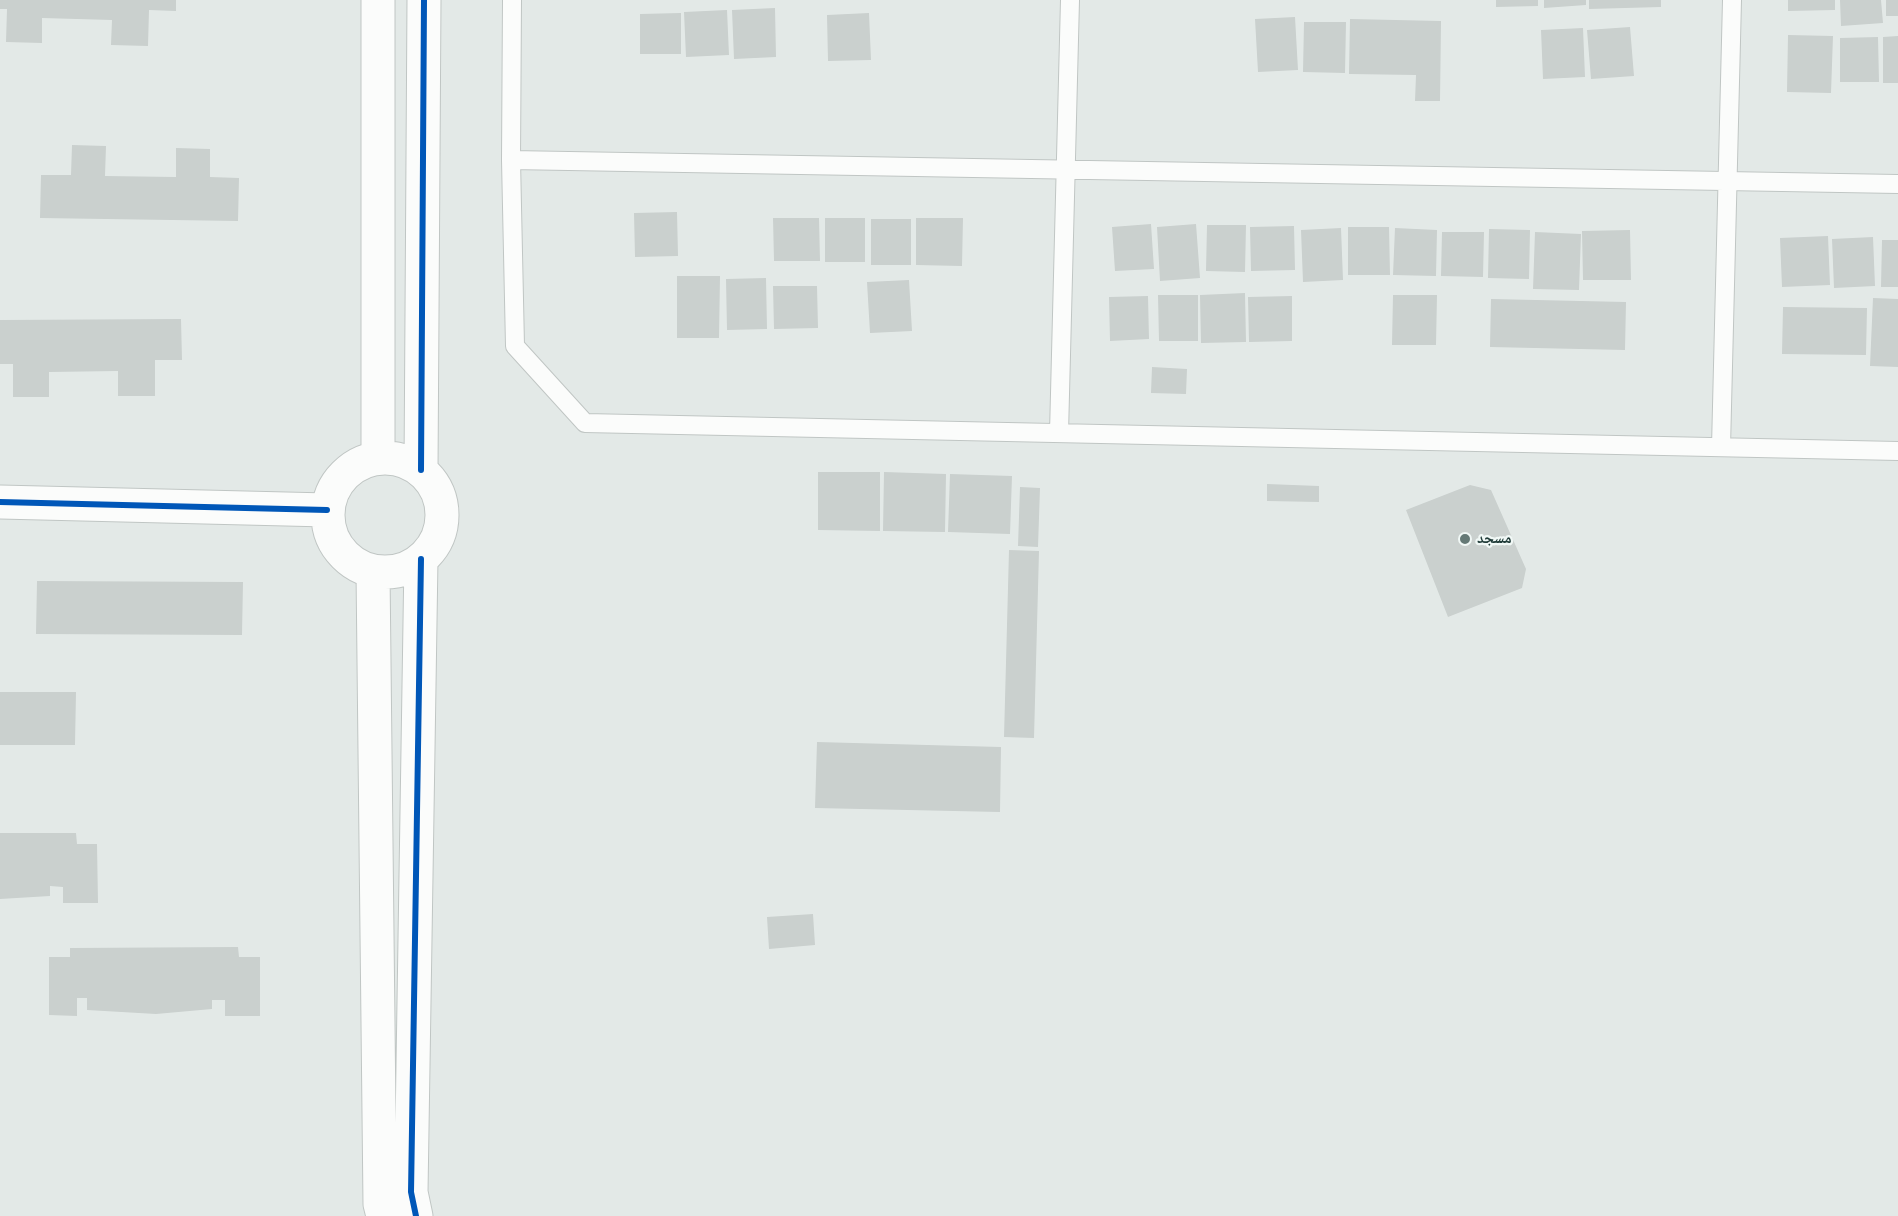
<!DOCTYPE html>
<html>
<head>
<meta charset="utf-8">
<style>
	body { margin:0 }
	canvas { display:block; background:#e3e9e7 }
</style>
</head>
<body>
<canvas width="1898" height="1216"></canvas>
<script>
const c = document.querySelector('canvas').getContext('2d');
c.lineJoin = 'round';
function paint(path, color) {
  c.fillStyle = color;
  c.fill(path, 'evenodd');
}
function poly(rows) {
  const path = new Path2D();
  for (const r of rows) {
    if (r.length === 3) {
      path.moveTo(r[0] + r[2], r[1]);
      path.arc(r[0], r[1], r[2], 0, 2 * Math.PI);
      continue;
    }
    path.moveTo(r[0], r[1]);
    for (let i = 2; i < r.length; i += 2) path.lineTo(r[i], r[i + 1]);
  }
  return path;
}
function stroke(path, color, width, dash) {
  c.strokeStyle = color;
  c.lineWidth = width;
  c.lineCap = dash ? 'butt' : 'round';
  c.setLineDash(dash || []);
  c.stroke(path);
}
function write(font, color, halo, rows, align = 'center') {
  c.font = font + ' "Fira Sans Condensed","Noto Naskh Arabic",sans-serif';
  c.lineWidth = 4.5;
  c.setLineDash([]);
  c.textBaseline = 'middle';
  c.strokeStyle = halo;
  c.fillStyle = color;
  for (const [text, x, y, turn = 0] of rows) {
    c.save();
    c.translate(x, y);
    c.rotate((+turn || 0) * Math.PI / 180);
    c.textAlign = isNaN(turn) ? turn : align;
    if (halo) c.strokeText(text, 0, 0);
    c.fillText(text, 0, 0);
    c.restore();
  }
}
const building = poly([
	[0,0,176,0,176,11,149,10,148,46,111,45,112,20,42,18,42,43,6,42,7,9,0,9],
	[1496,0,1538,0,1538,6,1496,7],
	[1544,0,1586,0,1586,5,1544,8],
	[1589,0,1661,0,1661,7,1589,9],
	[1788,0,1835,0,1835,10,1788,11],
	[1840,0,1881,0,1883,23,1841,26],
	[1886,0,1898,0,1898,16,1886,16],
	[775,8,776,57,734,59,732,10],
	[727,10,729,55,686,57,684,12],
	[681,13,681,54,640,54,640,14],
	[869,13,871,60,828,61,827,15],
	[1295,17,1298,70,1258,72,1255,19],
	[1350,19,1441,21,1440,101,1415,101,1416,75,1349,74],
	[1304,22,1346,22,1345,73,1303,72],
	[1630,27,1634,76,1591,79,1587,30],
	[1583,28,1585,77,1543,79,1541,30],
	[1788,35,1833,36,1831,93,1787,92],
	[1898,36,1898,83,1883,83,1883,37],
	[1878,37,1879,82,1840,82,1840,38],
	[72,145,106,146,105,176,176,177,176,148,210,149,210,177,239,178,238,221,40,218,41,175,71,175],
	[677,212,678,256,635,257,634,213],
	[773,218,819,218,820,261,774,261],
	[825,218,865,218,865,262,825,262],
	[916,218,963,218,962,266,916,265],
	[871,219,911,219,911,265,871,265],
	[1151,224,1154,269,1115,271,1112,227],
	[1196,224,1200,278,1160,281,1157,227],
	[1207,225,1246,225,1245,272,1206,271],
	[1294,226,1295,270,1251,271,1250,227],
	[1348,227,1389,227,1390,275,1348,275],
	[1341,228,1343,280,1303,282,1301,230],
	[1395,228,1437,230,1436,276,1393,275],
	[1489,229,1530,230,1529,279,1488,278],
	[1630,230,1631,280,1583,280,1582,231],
	[1442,232,1484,232,1483,277,1441,276],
	[1535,232,1581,234,1579,290,1533,289],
	[1828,236,1830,285,1782,287,1780,238],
	[1873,237,1875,286,1834,288,1832,239],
	[1882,240,1898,240,1898,287,1881,287],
	[677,276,720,276,719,338,677,338],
	[766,278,767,329,727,330,726,279],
	[909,280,912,331,870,333,867,282],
	[773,286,817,286,818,328,774,329],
	[1245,293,1246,342,1201,343,1200,295],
	[1158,295,1198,295,1198,341,1159,341],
	[1393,295,1437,295,1436,345,1392,345],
	[1148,296,1149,339,1110,341,1109,297],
	[1292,296,1292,341,1249,342,1248,297],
	[1873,298,1898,299,1898,367,1870,366],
	[1491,299,1626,302,1625,350,1490,347],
	[1783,307,1867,308,1866,355,1782,354],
	[181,319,182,360,155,360,155,396,118,396,118,371,49,372,49,397,13,397,13,364,0,364,0,320],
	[1152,367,1187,369,1186,394,1151,393],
	[818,472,880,472,880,531,818,530],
	[884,472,946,474,945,532,883,531],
	[950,474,1012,476,1010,534,948,532],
	[1267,484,1319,486,1319,502,1267,501],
	[1470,485,1491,490,1526,569,1522,588,1448,617,1406,510],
	[1020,487,1040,488,1038,547,1018,546],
	[1009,550,1039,551,1034,738,1004,737],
	[37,581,243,582,242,635,36,634],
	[0,692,76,692,75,745,0,745],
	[817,742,1001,747,1000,812,815,808],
	[0,833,76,833,77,844,97,844,98,903,63,903,63,887,50,886,50,896,0,899],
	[813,914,815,945,769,949,767,917],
	[238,947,239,957,260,957,260,1016,225,1016,225,1000,212,1000,212,1009,156,1014,87,1010,87,998,77,998,77,1016,49,1015,49,957,70,957,70,948]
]);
const service = poly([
	[512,0,511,160,515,346,585,423,1898,451],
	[511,160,1898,184],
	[1059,433,1070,0],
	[1721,447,1732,0]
]);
const minor = poly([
	[378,458,378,0],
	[385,515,57],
	[421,470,424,0],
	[0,502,327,510],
	[373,571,380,1204,383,1216],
	[416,1216,411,1192,421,559]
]);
const cycleway = poly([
	[421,470,424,0],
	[0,502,327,510],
	[416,1216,411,1192,421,559]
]);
const markers = [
	[1465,539,6,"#657976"]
];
const poiNames = [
	["مسجد",1477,539]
];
paint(building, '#cad0ce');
stroke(service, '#c0c6c4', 20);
stroke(minor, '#c0c6c4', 35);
stroke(service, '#fbfcfb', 18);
stroke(minor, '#fbfcfb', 33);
stroke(cycleway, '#0057b8', 6);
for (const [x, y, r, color] of markers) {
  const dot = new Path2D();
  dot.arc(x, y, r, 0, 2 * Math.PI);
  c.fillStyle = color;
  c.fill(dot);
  stroke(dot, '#f1f8f6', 2);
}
write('bold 15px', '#213c39', '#f1f8f6', poiNames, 'left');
</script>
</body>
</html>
